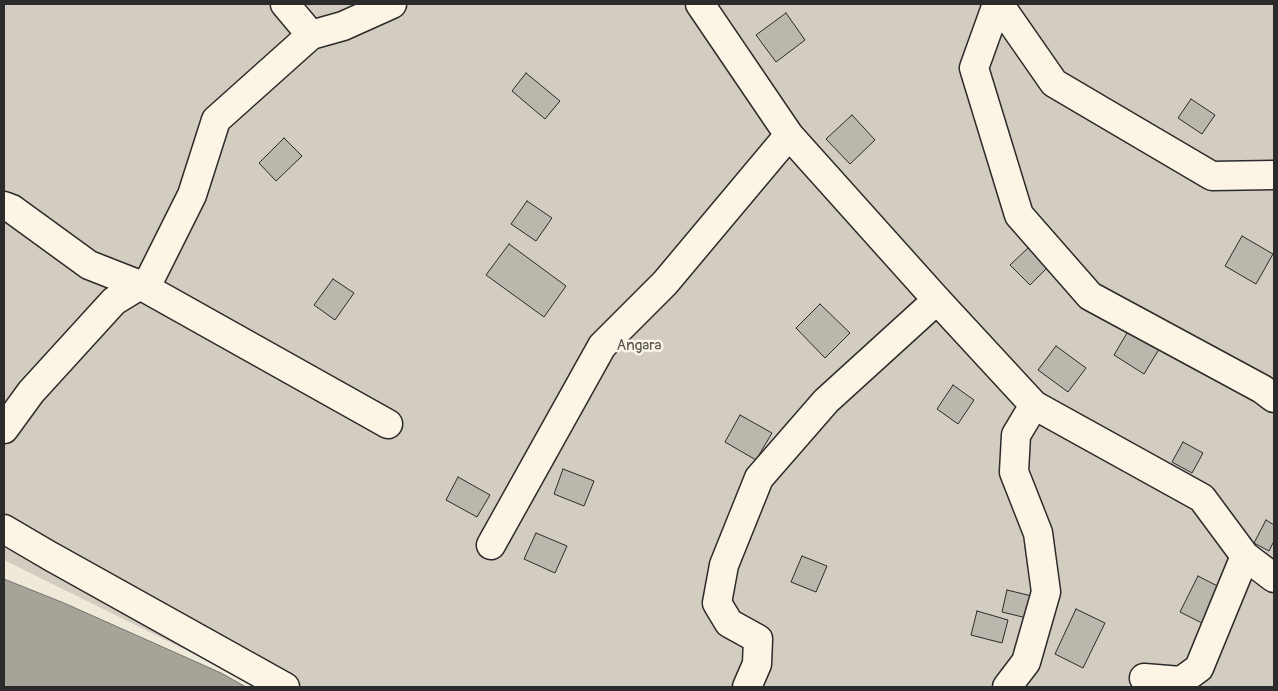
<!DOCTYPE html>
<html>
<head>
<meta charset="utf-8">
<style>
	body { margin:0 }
	#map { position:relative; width:1278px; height:691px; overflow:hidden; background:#efe9da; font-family:Pangolin,sans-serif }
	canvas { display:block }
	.frame { position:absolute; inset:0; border:5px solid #2b2b2b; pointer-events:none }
</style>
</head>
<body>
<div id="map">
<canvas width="1278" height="691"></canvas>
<div class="frame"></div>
</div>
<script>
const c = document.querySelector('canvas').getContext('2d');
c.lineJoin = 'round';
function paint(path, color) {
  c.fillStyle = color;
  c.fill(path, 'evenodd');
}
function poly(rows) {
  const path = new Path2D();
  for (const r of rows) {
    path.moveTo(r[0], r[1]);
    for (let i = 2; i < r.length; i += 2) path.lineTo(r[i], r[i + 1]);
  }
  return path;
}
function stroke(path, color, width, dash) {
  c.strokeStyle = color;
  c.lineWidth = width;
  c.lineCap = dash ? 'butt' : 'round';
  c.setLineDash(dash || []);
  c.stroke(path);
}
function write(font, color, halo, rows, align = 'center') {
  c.font = font + ' Pangolin,sans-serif';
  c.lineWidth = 5;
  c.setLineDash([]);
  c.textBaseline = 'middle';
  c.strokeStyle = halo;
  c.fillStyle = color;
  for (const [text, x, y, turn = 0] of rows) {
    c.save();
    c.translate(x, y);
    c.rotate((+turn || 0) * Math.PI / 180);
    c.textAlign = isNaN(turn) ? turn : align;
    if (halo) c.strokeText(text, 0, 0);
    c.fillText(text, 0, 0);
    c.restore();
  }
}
const green = poly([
	[4,4,1274,4,1274,687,261,687,4,560]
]);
const water = poly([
	[4,579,64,603,221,673,246,687,4,687,4,579]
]);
const building = poly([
	[786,13,805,40,776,62,756,35,786,13],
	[526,73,560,101,545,119,512,91,526,73],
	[1191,99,1215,115,1202,134,1178,118,1191,99],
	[852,115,875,140,850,164,826,139,852,115],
	[284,138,302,156,276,181,259,163,284,138],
	[527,201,552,218,536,241,511,224,527,201],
	[1242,236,1273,254,1256,284,1225,266,1242,236],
	[509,244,566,286,544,317,486,275,509,244],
	[1029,247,1048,267,1030,285,1010,265,1029,247],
	[333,279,354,293,335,320,314,305,333,279],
	[820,304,850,333,825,358,796,328,820,304],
	[1130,328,1161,346,1144,374,1114,355,1130,328],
	[1056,346,1086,368,1068,392,1038,370,1056,346],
	[953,385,974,400,958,424,937,409,953,385],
	[740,415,772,433,756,460,725,442,740,415],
	[1183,442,1203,453,1192,473,1172,462,1183,442],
	[563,469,594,481,584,506,554,494,563,469],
	[458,477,490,495,477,517,446,500,458,477],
	[1266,520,1274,525,1274,541,1269,551,1254,543,1266,520],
	[536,533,567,546,555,573,524,559,536,533],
	[802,556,827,566,816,592,791,582,802,556],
	[1198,576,1231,593,1212,628,1180,612,1198,576],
	[1007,590,1040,598,1035,620,1002,612,1007,590],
	[1076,609,1105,623,1083,668,1055,654,1076,609],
	[977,611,1008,620,1002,643,971,635,977,611]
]);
const minor = poly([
	[285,4,311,35],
	[700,4,789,135,937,300,1034,405,1202,498,1245,556,1274,578],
	[997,4,974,68,1019,215,1090,296,1262,389,1274,398],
	[999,4,1054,83,1212,176,1274,175],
	[4,206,12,209,89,265,140,285,388,424],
	[4,429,31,392,114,301,150,279,192,195,216,120,311,35,343,26,392,4],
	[4,529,50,556,285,687],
	[491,545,602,346,665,283,789,135],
	[1144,678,1181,681,1199,668,1245,556],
	[747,687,757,664,758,639,729,623,717,603,724,565,759,478,826,401,937,300],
	[1007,687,1026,662,1046,592,1038,533,1014,472,1016,435,1034,405]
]);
const parkNames = [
	["Angara",639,346]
];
paint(green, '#d2cdc0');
paint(water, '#a6a399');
stroke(water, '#75736d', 1);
paint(building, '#bcb7ac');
stroke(building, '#2b2b2b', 1);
stroke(minor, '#2b2b2b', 31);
stroke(minor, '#fcf5e5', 28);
write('15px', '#555450', '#fcf5e5', parkNames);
</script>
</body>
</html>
